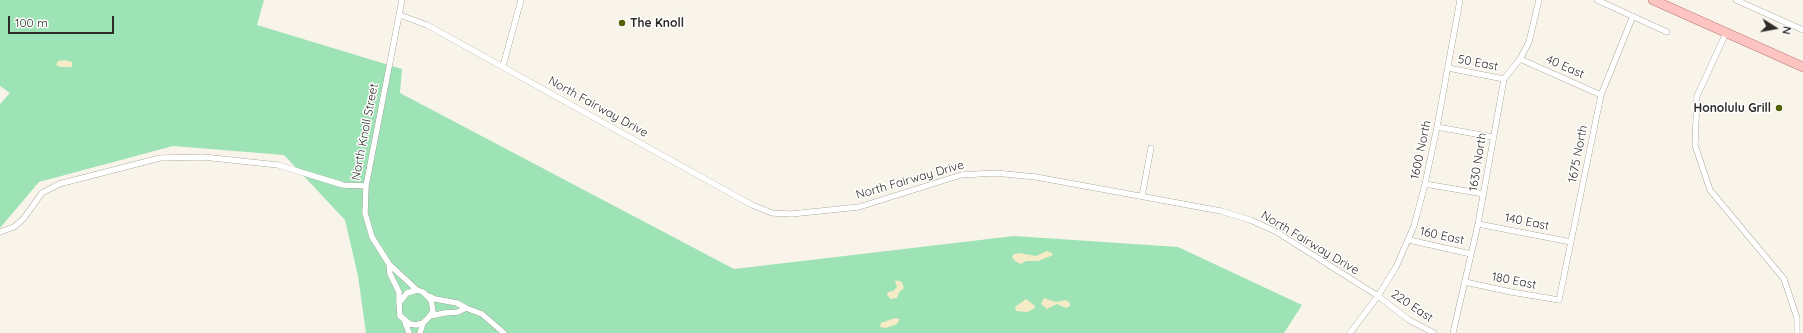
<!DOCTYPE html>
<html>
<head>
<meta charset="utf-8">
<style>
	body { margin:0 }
	#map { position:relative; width:1803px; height:333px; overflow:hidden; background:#f9f4ea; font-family:Quicksand,sans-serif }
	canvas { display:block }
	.north { position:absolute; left:1755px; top:8px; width:40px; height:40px; -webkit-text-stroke:3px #fff; paint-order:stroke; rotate:101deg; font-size:11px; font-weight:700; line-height:16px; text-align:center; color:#2d2b28 }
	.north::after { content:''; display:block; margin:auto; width:14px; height:18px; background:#2d2b28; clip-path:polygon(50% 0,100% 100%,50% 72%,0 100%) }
	.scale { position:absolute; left:8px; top:16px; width:106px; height:18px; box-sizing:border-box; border:2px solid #2d2b28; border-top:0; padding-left:5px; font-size:12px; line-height:14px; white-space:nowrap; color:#2d2b28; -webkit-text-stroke:3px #fff; paint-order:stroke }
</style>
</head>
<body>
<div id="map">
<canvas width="1803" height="333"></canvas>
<div class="north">N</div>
<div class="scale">100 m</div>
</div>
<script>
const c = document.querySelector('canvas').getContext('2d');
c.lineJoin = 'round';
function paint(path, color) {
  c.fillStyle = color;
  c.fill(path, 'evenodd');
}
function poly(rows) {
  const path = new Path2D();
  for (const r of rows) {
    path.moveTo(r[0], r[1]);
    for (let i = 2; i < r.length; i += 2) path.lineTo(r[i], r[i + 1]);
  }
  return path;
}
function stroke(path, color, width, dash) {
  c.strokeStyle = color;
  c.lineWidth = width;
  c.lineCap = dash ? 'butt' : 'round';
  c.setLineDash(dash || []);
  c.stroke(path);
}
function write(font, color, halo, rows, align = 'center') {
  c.font = font + ' Quicksand,sans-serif';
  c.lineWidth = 3;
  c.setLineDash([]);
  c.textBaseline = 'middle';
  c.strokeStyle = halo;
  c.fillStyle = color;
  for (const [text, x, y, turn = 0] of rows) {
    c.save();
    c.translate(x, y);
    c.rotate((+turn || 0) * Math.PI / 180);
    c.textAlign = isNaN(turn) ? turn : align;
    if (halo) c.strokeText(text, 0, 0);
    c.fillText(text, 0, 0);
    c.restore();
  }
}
const green = poly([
	[0,0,264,0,257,25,402,69,400,93,734,269,1014,236,1178,247,1302,305,1284,333,366,333,358,276,345,220,284,155,173,146,39,182,0,228,0,104,10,93,0,86]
]);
const sand = poly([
	[65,60,72,62,72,67,61,67,56,65,58,61],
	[1047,251,1052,253,1053,255,1038,261,1026,261,1021,264,1016,262,1012,257,1014,254,1019,253,1036,256],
	[895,280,902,282,904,288,899,292,897,298,891,299,887,295,888,292,893,291,897,287],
	[1044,298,1056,302,1066,300,1070,303,1070,306,1066,308,1057,304,1047,309,1041,304],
	[1026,299,1035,306,1035,308,1027,312,1016,311,1015,307],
	[895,318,900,319,897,324,886,328,880,327,881,323]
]);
const street = poly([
	[402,0,366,186,365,213,372,237,389,264,417,290],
	[1597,0,1667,32],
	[1736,0,1803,30],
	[400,15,427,25,752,205,772,213,791,214,859,207,961,175,995,173,1036,177,1221,211,1250,220,1275,231,1378,296,1409,320,1434,333],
	[1726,33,1697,96,1695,145,1710,190,1784,279,1797,318,1797,333],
	[1520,59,1601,95],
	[503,66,521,0],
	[1448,68,1504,79],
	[1437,127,1493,137],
	[1425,184,1484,194],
	[1142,196,1151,148],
	[1478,224,1571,242],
	[0,232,14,227,24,218,42,193,59,184,160,158,203,157,278,165,343,185,366,186],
	[1409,240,1471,254],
	[389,264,390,274,399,292,399,301],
	[1465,282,1511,292,1559,300,1601,95,1633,16],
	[429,296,435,299,457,303,466,308,482,314,504,333],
	[430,316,445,313,458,312,466,308],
	[405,322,409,333],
	[420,333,423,323,430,316,433,311,431,300,423,292,417,290,407,293,399,303,400,316,410,324,416,325,423,323],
	[1350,333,1378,296,1396,267,1414,226,1425,184,1437,127,1460,0],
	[1453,333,1478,224,1504,79,1520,59,1529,42,1539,0]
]);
const primary = poly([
	[1653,0,1803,67]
]);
const markers = [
	[622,23,4,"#536206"],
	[1779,108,4,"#536206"]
];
const poiNames = [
	["The Knoll",630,23],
	["Honolulu Grill",1771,108,"right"]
];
const streetNames = [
	["50 East",1478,63,11],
	["40 East",1565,67,24],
	["North Fairway Drive",598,107,29],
	["North Knoll Street",365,132,-79],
	["1600 North",1421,150,-78],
	["1675 North",1578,154,-79],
	["1630 North",1478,162,-81],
	["North Fairway Drive",910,180,-16],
	["140 East",1527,222,11],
	["160 East",1442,236,12],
	["North Fairway Drive",1310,243,31],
	["180 East",1514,281,11],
	["220 East",1412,306,34]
];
paint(green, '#9ee3b6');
paint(sand, '#f5ebc6');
stroke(street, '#858077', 6);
stroke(primary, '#b47571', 10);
stroke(street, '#fff', 5.5);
stroke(primary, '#fec4c2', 9);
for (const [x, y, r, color] of markers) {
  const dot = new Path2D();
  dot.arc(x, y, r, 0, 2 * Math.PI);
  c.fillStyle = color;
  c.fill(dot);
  stroke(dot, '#fff', 1.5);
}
write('bold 12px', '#2d2b28', '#fff', poiNames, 'left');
write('12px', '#2d2b28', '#fff', streetNames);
</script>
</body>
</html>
